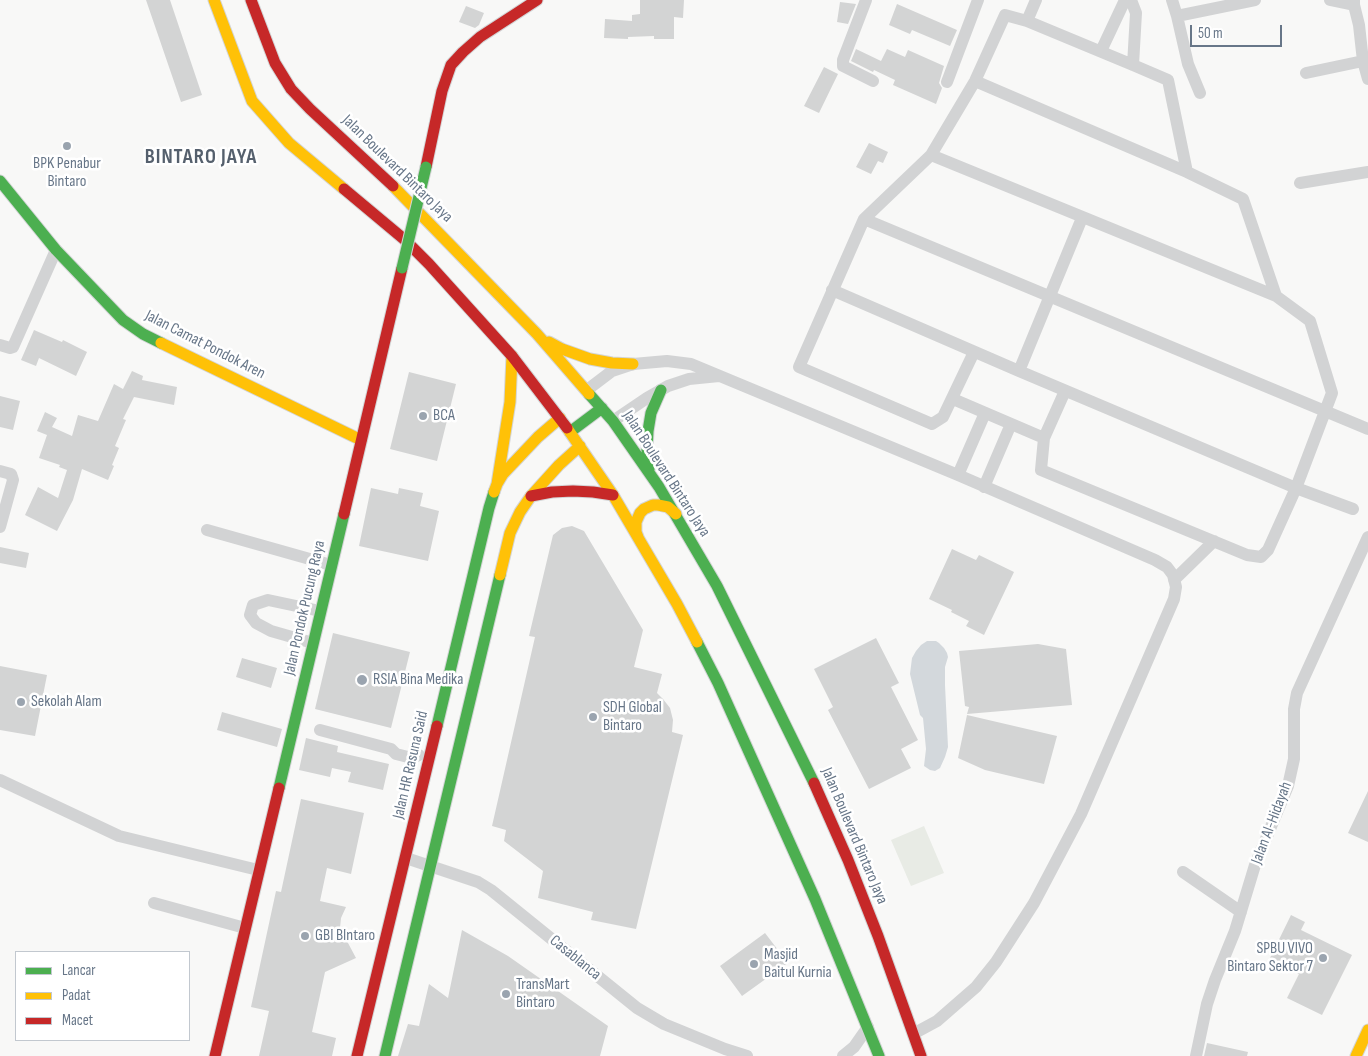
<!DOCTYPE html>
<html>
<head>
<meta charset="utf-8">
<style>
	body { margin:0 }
	#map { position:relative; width:1368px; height:1056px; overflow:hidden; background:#f8f8f7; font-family:"Sofia Sans Condensed",sans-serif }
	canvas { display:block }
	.legend { position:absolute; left:15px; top:951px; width:175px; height:90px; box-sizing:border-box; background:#fff; border:1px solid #c2c8cf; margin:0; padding:6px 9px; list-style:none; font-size:15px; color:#677688 }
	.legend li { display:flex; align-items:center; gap:10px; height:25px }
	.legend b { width:25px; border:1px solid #c2c8cf }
	.scale { position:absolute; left:1190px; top:25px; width:92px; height:22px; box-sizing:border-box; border:2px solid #677688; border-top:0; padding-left:6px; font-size:15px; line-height:18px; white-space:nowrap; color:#677688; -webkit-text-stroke:4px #fff; paint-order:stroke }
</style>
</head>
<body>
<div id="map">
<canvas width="1368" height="1056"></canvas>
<ul class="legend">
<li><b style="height:6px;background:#4caf50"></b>Lancar</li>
<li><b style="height:6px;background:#ffc107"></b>Padat</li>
<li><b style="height:6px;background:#c62828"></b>Macet</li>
</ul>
<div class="scale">50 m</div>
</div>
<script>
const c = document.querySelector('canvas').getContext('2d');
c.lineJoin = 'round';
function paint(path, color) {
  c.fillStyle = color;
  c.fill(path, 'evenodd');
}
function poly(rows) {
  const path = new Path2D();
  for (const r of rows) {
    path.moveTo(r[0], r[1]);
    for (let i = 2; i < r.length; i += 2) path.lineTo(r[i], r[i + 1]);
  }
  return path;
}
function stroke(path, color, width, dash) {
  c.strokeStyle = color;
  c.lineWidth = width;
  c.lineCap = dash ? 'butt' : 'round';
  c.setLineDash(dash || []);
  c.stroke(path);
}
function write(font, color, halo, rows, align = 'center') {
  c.font = font + ' "Sofia Sans Condensed",sans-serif';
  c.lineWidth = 5;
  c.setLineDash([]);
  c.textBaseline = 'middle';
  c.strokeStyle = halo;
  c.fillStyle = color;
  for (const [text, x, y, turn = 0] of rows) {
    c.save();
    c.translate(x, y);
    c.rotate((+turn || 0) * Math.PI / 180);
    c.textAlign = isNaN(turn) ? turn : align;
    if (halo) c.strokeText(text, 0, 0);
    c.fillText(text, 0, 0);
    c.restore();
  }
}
const green = poly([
	[924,826,944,873,911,886,891,840]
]);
const water = poly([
	[927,641,936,641,939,643,944,648,947,653,948,657,945,667,945,685,948,747,945,757,940,768,935,771,930,770,924,766,926,749,923,718,920,715,910,674,912,658,916,651,921,645]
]);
const building = poly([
	[146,0,170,0,202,95,181,102],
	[640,0,684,0,683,18,674,17,674,39,654,39,654,36,628,37,628,39,604,38,605,19,632,21,632,15,640,14],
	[840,2,856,4,848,24,837,22],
	[897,4,957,30,950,46,912,30,910,34,889,25],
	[466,6,484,13,479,25,475,28,459,22],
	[856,49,881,61,887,49,905,57,908,50,944,66,939,83,942,88,936,104,893,85,895,80,874,70,873,72,851,61],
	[824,67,838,74,819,113,804,106],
	[869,143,888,152,883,163,878,161,871,174,856,167],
	[34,330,62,342,63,340,87,352,76,376,39,358,36,366,21,360],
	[132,371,143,376,142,380,177,387,174,405,134,397,123,419,126,420,115,446,119,448,112,465,114,466,108,480,82,469,73,500,57,531,25,515,38,487,58,498,67,470,59,467,60,465,39,458,47,435,37,431,45,412,57,418,52,427,72,436,78,415,98,421,114,384,123,389],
	[409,372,456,384,437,461,390,449],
	[0,396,20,401,13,430,0,427],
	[371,488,398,494,399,488,423,493,420,506,439,511,428,561,359,546],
	[572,526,584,531,643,630,634,667,662,674,657,693,663,699,670,708,673,720,672,732,683,735,636,929,591,920,593,912,538,898,543,871,504,841,506,830,492,826,535,637,529,636,553,535,562,528],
	[0,547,29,553,26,568,0,563],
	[952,549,976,560,979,555,1014,572,984,635,966,626,969,621,951,612,952,610,929,599],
	[333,633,410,652,391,728,315,709],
	[876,638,899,683,891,687,918,740,901,749,911,768,869,789,828,710,833,707,814,669],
	[1038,644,1066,649,1072,705,967,714,969,707,965,706,959,651],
	[242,658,277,668,271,688,236,677],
	[0,666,47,675,35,736,0,730],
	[222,712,282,729,277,747,217,730],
	[967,715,1057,736,1044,784,985,770,958,758],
	[306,738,338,746,337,752,389,764,383,790,348,782,351,772,332,768,330,777,299,770],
	[1368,791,1368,842,1348,833],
	[301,799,364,813,351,874,327,868,320,901,346,907,341,918,340,928,356,958,325,972,312,1032,336,1038,332,1056,259,1056,269,1011,251,1007,276,891,281,892],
	[1291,915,1305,922,1301,930,1352,955,1322,1015,1287,998,1299,974,1269,960],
	[462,930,508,956,608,1026,600,1056,398,1056,408,1024,419,1026,429,984,448,998],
	[765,933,788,963,742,996,720,966],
	[1207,1043,1248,1052,1247,1056,1204,1056]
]);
const street = poly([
	[866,0,843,60,843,66,873,81],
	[1131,0,1136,13,1133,65],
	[1172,0,1177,16,1188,64,1200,93],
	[1330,0,1354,5],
	[1354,0,1354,5,1359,25,1363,61,1368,79],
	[1177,16,1255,0],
	[1027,21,1036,0],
	[1101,51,1125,0],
	[1306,73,1363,61],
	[975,81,1187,172,1243,199,1276,296,1310,321,1332,393,1296,488,1268,550,1261,557,1247,555,1041,470,1044,438,1065,391],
	[947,82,978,0],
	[931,155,1276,296],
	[1300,183,1368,172],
	[864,219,1368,429],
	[832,290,1019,371,1296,488,1353,509],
	[0,345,10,348,13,347,56,250],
	[974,352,943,417,932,424,799,367,864,219,931,155,975,81,1005,15,1027,21,1133,65,1168,80,1187,172],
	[1019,371,1082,218],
	[587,390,612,371,633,364,667,361,691,364,958,475,1155,560,1167,567,1173,575,1176,587,1174,599,1081,814,1034,903,996,962,976,987,937,1021,913,1034],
	[953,399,1044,438],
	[613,421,647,398,668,386,689,379,719,376],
	[0,471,11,474,13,480,0,527],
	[958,475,985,413],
	[984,487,1011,424],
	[207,530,331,565],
	[1174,580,1214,541],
	[313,643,271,631,256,623,250,615,253,605,268,600,320,611],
	[320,730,391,749,396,754,412,758,419,755],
	[0,780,119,836,258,870],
	[406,858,478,882,491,890,637,1008,664,1024,725,1049,747,1056],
	[1183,872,1241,912],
	[154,903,245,928],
	[843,1056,854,1047,868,1027],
	[1196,1056,1207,1004,1215,980,1235,931,1255,865,1288,786,1294,759,1294,709,1297,693,1368,537]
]);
const fast = poly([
	[0,181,56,250,123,320,143,334,161,343],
	[589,394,613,421,659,487,717,586,814,783],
	[570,432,602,408],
	[649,470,647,450,648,431,651,413,661,390],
	[697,642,718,683,815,899,879,1056],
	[437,726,489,508,494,492],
	[279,788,344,514],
	[385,1056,500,575]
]);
const slow = poly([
	[214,0,252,101,289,143,344,189],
	[393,186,537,334,589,394],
	[549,342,562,349,590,359,612,363,633,364],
	[161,343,361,440],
	[567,428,613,495,677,604,697,642],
	[497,484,510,402,512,356],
	[494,492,497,484,503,474,538,437,560,418],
	[638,537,636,532,636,522,640,513,644,509,653,505,658,505,668,507,676,514],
	[500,575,510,533,520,512,531,496,559,465,580,446],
	[1356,1056,1368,1030]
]);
const jam = poly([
	[251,0,275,63,291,89,310,109,393,186],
	[426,167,442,91,451,65,463,52,480,37,537,0],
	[344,189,405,240,429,264,512,356,567,428],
	[531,496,552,492,573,491,593,492,613,495],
	[344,514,402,268],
	[814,783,848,860,878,936,921,1056],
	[215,1056,279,788],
	[357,1056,437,726]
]);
const fastBridge = poly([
	[402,268,426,167]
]);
const markers = [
	[67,146,5,"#9aa4af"],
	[423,416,5,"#9aa4af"],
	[362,680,6,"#9aa4af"],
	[21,702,5,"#9aa4af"],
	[593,717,5,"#9aa4af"],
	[305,936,5,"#9aa4af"],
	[1323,958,5,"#9aa4af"],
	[754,964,5,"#9aa4af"],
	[506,994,5,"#9aa4af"]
];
const poiNames = [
	["BPK Penabur",67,164,"center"],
	["Bintaro",67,182,"center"],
	["BCA",433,416],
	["RSIA Bina Medika",373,680],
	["Sekolah Alam",31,702],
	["SDH Global",603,708],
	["Bintaro",603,726],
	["GBI BIntaro",315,936],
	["SPBU VIVO",1313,949,"right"],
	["Bintaro Sektor 7",1313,967,"right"],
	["Masjid",764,955],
	["Baitul Kurnia",764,973],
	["TransMart",516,985],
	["Bintaro",516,1003]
];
const streetNames = [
	["Jalan Boulevard Bintaro Jaya",397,169,44],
	["Jalan Camat Pondok Aren",205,345,27],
	["Jalan Boulevard Bintaro Jaya",666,474,57],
	["Jalan Pondok Pucung Raya",305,608,-77],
	["Jalan HR Rasuna Said",411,765,-77],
	["Jalan Al-Hidayah",1272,823,-69],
	["Jalan Boulevard Bintaro Jaya",854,836,67],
	["Casablanca",575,958,39]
];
const districtNames = [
	["BINTARO JAYA",201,158]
];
paint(green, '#e8ebe5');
paint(water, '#d3d8dc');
paint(building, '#d3d4d4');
stroke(fast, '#d3d5d6', 13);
stroke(slow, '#d3d5d6', 13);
stroke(jam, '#d3d5d6', 13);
stroke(street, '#d2d3d4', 12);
stroke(fast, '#4caf50', 11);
stroke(slow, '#ffc107', 11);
stroke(jam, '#c62828', 11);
stroke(fastBridge, '#d3d5d6', 13, []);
stroke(fastBridge, '#4caf50', 11);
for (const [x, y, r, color] of markers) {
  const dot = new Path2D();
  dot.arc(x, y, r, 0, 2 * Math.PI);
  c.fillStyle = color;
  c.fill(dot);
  stroke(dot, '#fff', 2);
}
write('16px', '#677688', '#fff', poiNames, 'left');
write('16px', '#677688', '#fff', streetNames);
c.letterSpacing = '1px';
write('bold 21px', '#55606d', '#fff', districtNames);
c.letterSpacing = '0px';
</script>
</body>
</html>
